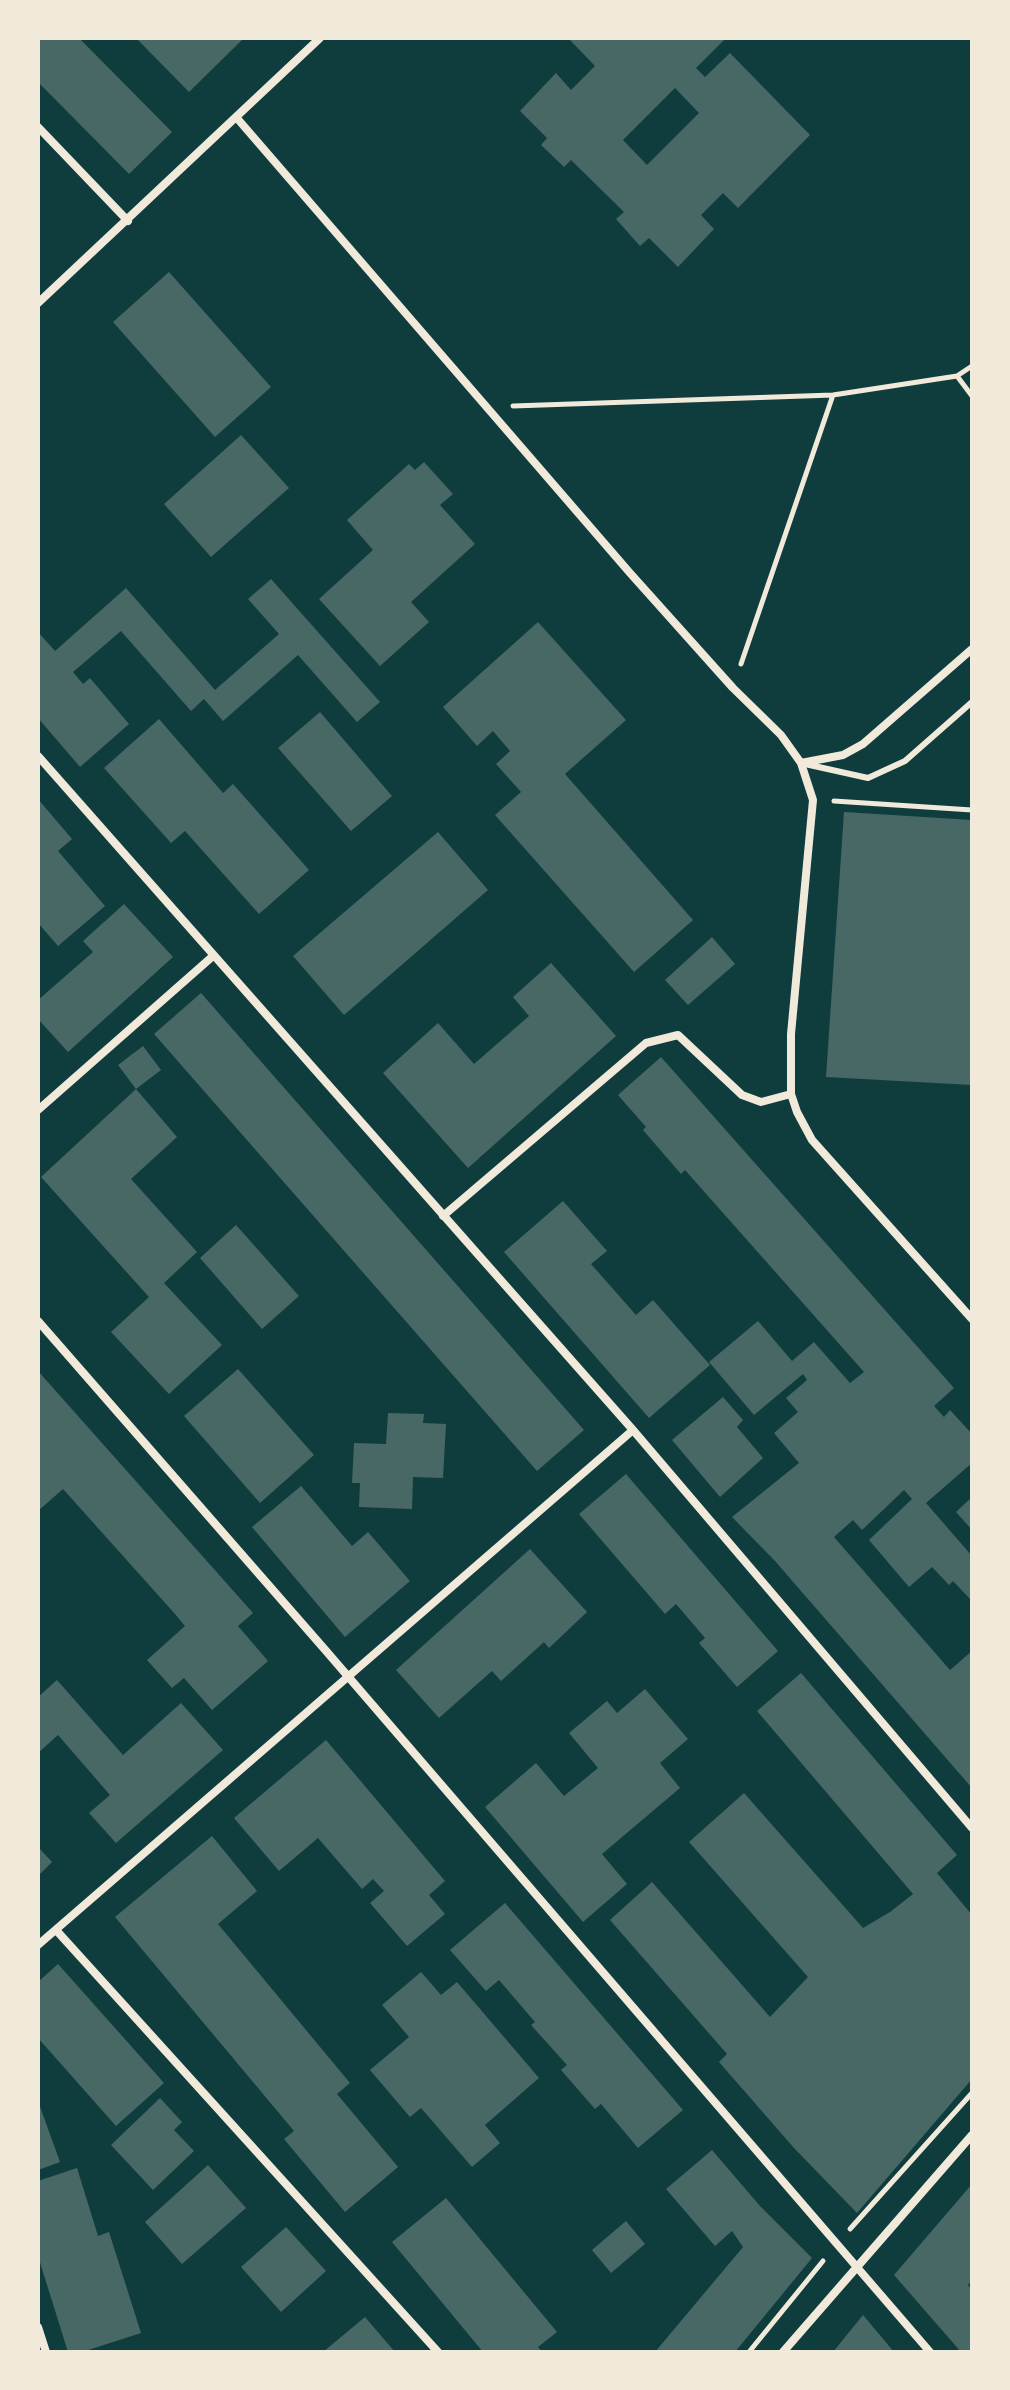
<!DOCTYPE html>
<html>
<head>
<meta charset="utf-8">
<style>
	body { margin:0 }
	#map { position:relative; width:1010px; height:2390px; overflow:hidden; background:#0f3d3e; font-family:Commissioner,sans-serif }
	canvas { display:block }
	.frame { position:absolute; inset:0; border:40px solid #f1e9da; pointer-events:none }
</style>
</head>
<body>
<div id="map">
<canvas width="1010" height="2390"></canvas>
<div class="frame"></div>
</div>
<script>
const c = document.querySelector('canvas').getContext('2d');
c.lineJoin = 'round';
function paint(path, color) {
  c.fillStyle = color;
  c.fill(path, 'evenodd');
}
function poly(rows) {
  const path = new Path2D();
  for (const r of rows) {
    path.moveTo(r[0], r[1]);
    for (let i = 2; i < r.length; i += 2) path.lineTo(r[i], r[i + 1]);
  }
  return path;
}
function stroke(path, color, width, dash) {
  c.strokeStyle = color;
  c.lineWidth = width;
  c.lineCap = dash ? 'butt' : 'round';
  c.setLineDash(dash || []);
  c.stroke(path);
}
const building = poly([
	[38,38,79,38,172,132,129,174,38,82],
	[136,38,244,38,189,92],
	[568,38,726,38,696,68,705,77,730,53,810,135,738,208,723,193,701,215,714,229,678,267,649,238,640,246,616,219,624,212,571,160,564,167,541,145,547,138,520,111,556,73,571,90,595,66],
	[675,88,699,113,647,165,623,140],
	[169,272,271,387,215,437,113,322],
	[241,435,289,488,211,557,164,504],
	[424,462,453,494,440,505,475,544,411,602,429,622,380,666,319,599,373,550,347,520,409,464,415,470],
	[271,579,380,702,357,722,298,655,223,721,204,699,191,711,121,631,73,672,83,684,90,678,129,724,80,767,38,718,38,632,55,651,126,588,215,690,279,634,248,599],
	[538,622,626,720,565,774,693,920,634,972,495,815,521,792,496,764,510,751,493,731,477,746,443,707],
	[320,712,392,796,351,831,278,748],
	[159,719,223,793,233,784,309,870,259,914,185,831,171,843,104,768],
	[38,799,72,839,58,851,105,906,58,946,38,923],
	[844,812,972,820,972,1085,826,1077],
	[438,832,488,890,344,1015,293,956],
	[124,904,173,957,68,1052,38,1019,38,1000,93,952,83,941],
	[712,937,735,964,688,1005,665,980],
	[551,963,616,1036,468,1168,383,1073,438,1023,474,1064,529,1016,513,997],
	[201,993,584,1430,537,1471,154,1034],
	[143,1046,161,1070,136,1089,118,1065],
	[661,1057,954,1388,934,1406,944,1417,950,1410,972,1434,972,1463,926,1503,972,1556,972,1601,953,1581,949,1585,932,1567,909,1587,869,1540,912,1499,904,1490,862,1530,853,1520,834,1537,950,1670,972,1651,972,1788,775,1561,732,1517,799,1463,774,1433,798,1412,786,1398,807,1380,803,1374,754,1415,709,1362,758,1321,792,1361,814,1342,850,1383,864,1372,685,1170,681,1174,643,1130,646,1127,618,1095],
	[136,1089,177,1137,131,1179,197,1252,164,1283,222,1345,169,1394,111,1332,149,1297,41,1177],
	[563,1201,607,1251,591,1264,636,1315,653,1300,710,1365,649,1418,504,1252],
	[236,1225,299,1296,262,1329,200,1258],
	[238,1369,314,1455,260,1503,184,1416],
	[38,1371,253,1613,238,1626,268,1661,212,1710,184,1678,172,1688,147,1660,185,1626,175,1614,63,1489,38,1511,38,1470,40,1468,38,1465],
	[723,1397,743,1420,737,1427,763,1458,720,1497,672,1440],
	[388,1413,424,1414,423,1423,446,1424,443,1478,413,1477,412,1509,359,1507,360,1483,352,1483,354,1443,386,1444],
	[626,1474,778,1651,737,1687,699,1643,705,1638,676,1604,665,1614,579,1514],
	[301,1486,352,1546,368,1532,410,1581,345,1637,252,1527],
	[972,1497,972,1530,956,1512],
	[530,1549,587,1612,549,1648,544,1642,501,1681,492,1671,439,1718,396,1670],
	[801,1673,957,1855,937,1873,972,1915,972,2079,857,2213,794,2148,719,2062,727,2054,610,1920,652,1882,770,2017,808,1977,689,1842,744,1793,863,1928,890,1912,913,1894,757,1711],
	[57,1680,123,1755,181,1703,223,1750,116,1843,89,1813,110,1795,58,1735,38,1753,38,1697],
	[645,1689,688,1739,660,1763,680,1788,602,1854,627,1884,583,1922,485,1807,536,1763,564,1796,598,1768,569,1733,607,1701,617,1713],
	[326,1740,445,1881,429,1895,445,1914,407,1946,370,1903,384,1891,373,1879,362,1889,318,1838,279,1871,234,1818],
	[212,1836,257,1891,218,1924,350,2083,337,2094,398,2167,345,2212,284,2139,294,2131,115,1917],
	[38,1847,52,1862,38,1876],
	[505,1903,683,2110,638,2148,601,2104,595,2109,561,2070,567,2065,531,2025,535,2022,499,1980,486,1991,450,1950],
	[58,1964,164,2083,116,2126,38,2038,38,1982],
	[421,1972,441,1995,457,1982,539,2078,485,2125,500,2143,472,2167,421,2108,410,2117,370,2070,409,2037,382,2005],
	[160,2098,182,2122,174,2130,194,2151,153,2190,111,2145],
	[38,2101,60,2162,38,2170],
	[712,2150,760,2206,812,2258,735,2352,655,2352,743,2247,732,2231,715,2246,666,2189],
	[208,2165,246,2208,182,2264,145,2222],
	[77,2168,98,2236,109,2232,141,2333,82,2352,68,2352,38,2256,38,2181],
	[972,2184,972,2280,968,2285,972,2290,972,2352,961,2352,894,2275],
	[446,2198,557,2332,538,2347,542,2352,483,2352,392,2242],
	[626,2221,645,2244,611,2273,592,2250],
	[286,2227,326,2271,281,2312,241,2267],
	[863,2315,894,2352,833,2352],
	[365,2317,395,2352,323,2352]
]);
const path = poly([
	[957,376,972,396],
	[513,406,833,395,957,376,972,366],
	[741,664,833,395],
	[834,801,972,810],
	[850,2229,972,2093],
	[749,2352,823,2261]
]);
const service = poly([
	[805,764,868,778,905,761,972,702]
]);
const minor = poly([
	[236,117,630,573,733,688,781,735,801,763,813,800,791,1034,791,1094,797,1112,812,1140,972,1319],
	[38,127,128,221],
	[38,303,320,38],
	[38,756,633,1430,972,1828],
	[801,763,843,755,863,744,972,649],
	[38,1110,213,956],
	[443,1216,646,1043,678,1035,742,1095,761,1102,791,1094],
	[38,1321,327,1652,930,2352],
	[56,1930,438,2352],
	[38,1945,633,1430],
	[38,2327,46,2352],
	[783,2352,972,2135]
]);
paint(building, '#486865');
stroke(path, '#f1e9da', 5);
stroke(service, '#f1e9da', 6);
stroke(minor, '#f1e9da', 8);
</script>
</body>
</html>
